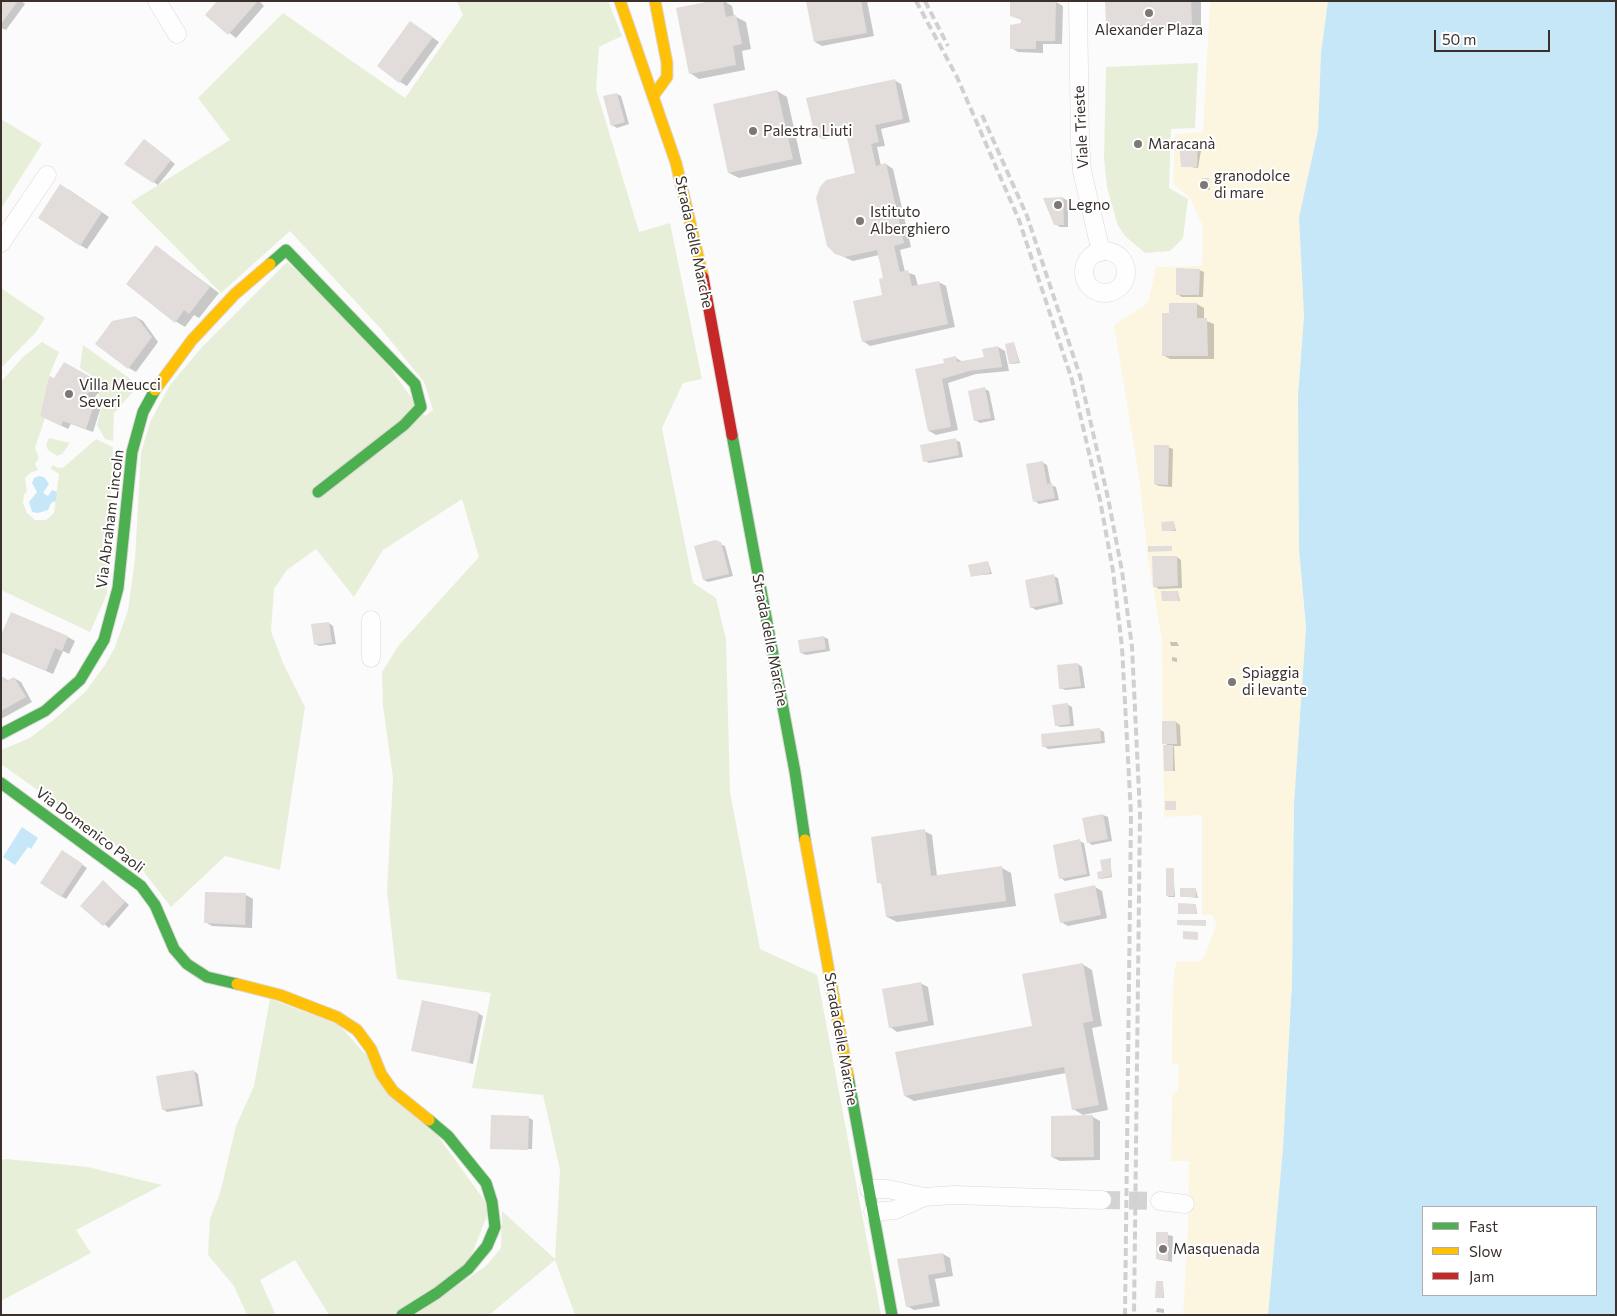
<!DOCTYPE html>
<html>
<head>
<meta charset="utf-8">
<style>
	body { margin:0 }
	#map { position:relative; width:1617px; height:1316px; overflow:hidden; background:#fbfbfb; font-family:Commissioner,sans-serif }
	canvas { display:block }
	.frame { position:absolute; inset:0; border:2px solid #3a302c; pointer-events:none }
	.legend { position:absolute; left:1422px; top:1206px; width:175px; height:90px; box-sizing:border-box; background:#fff; border:1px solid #b0acab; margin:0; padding:6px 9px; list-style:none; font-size:15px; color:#3a302c }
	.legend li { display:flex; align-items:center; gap:10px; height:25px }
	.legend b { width:25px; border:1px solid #b0acab }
	.scale { position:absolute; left:1434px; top:30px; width:116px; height:22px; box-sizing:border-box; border:2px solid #3a302c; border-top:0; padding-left:6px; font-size:15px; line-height:18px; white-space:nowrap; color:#3a302c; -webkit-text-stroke:4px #fff; paint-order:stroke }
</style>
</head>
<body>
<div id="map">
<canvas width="1617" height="1316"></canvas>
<div class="frame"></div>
<ul class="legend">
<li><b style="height:6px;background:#4caf50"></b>Fast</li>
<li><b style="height:6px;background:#ffc107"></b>Slow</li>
<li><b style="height:6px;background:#c62828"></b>Jam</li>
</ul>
<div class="scale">50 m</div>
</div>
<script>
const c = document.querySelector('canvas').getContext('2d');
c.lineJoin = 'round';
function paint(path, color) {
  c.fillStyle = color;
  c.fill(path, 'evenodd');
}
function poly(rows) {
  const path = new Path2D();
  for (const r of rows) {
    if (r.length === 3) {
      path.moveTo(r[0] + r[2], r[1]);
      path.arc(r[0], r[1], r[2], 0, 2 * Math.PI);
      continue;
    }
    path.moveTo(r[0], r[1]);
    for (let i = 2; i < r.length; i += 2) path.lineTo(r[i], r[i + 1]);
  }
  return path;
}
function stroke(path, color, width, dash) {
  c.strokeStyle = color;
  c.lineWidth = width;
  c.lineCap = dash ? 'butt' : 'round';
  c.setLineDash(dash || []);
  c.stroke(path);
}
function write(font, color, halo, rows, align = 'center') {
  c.font = font + ' Commissioner,sans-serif';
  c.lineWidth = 4;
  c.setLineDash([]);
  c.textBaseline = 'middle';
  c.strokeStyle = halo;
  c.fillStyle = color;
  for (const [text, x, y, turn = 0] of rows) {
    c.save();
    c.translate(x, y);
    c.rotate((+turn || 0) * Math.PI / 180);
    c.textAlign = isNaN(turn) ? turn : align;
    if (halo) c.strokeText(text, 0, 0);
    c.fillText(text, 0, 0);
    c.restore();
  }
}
const green = poly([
	[457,1,608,1,622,36,599,47,596,89,639,232,670,223,702,379,683,383,662,428,693,583,716,598,726,639,730,792,760,949,817,975,881,1315,575,1315,555,1260,489,1315,415,1315,486,1266,501,1248,502,1211,555,1259,560,1170,543,1095,472,1088,491,993,397,979,387,891,393,778,383,706,382,672,399,645,479,557,462,499,383,550,354,597,316,549,287,570,274,589,271,631,283,663,305,707,280,870,225,856,171,907,133,858,1,764,1,750,30,738,57,717,85,692,105,665,115,647,128,610,135,559,141,453,150,422,170,385,203,346,287,262,365,334,425,416,433,410,424,382,382,330,290,231,221,293,131,202,230,140,198,98,283,13,405,98,463,15],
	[1198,63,1195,128,1171,129,1169,188,1188,199,1183,238,1170,251,1145,253,1125,236,1118,226,1107,187,1104,158,1106,67],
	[1,119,42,144,1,209],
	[1,288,45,318,36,332,1,368],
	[42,342,59,352,49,376,40,416,45,418,35,448,39,458,35,464,38,470,30,473,25,478,27,492,24,494,23,503,27,513,35,520,46,520,54,513,59,474,50,468,53,465,58,468,64,467,96,439,113,447,107,594,90,632,1,590,1,382,23,357],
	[83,345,139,385,114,413,113,441,105,439,97,425,101,409,97,407,99,395,96,390,100,381,80,368],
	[49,438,70,443,62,454,57,456,48,450,46,445],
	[270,999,338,1024,432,1128,490,1208,467,1267,396,1315,329,1315,295,1260,260,1280,276,1315,247,1315,234,1286,208,1255,210,1219,220,1193,236,1126,254,1086],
	[6,1159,88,1167,162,1185,76,1230,91,1253,1,1301,1,1160]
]);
const sand = poly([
	[1210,1,1328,1,1321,53,1318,131,1299,217,1304,316,1298,396,1299,549,1306,627,1294,804,1292,982,1283,1148,1268,1315,1183,1315,1188,1228,1189,1161,1171,1161,1172,1095,1178,1090,1179,1065,1172,1064,1173,982,1176,962,1200,961,1205,955,1216,925,1213,915,1202,915,1202,815,1164,817,1162,639,1148,560,1140,483,1114,325,1148,303,1156,267,1202,266,1203,227,1190,198,1173,184,1175,134,1203,132]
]);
const water = poly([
	[1328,1,1616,1,1616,1315,1268,1315,1283,1148,1292,982,1294,804,1306,627,1299,549,1298,396,1304,316,1299,217,1318,131,1321,53],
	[1423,1207,1596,1207,1596,1295,1423,1295],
	[39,476,44,477,49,484,43,493,48,496,52,490,57,492,56,501,51,503,48,510,38,513,32,512,29,502,37,492,32,483,34,478],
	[22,827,38,838,31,849,28,847,15,865,3,857]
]);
const shadow = poly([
	[1,1,21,1,25,4,6,30,1,28],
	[219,1,259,1,264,6,236,38,207,15],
	[717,1,724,1,732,6,734,16,746,22,751,49,742,51,745,70,699,79,690,73],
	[808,1,867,1,874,36,822,46,815,42],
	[1107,1,1201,1,1201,30,1117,30,1107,25],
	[1056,2,1063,6,1062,44,1043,44,1043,53,1018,52,1011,48,1022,20,1011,16],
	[418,27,439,42,407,86,400,82],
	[894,80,901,84,910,122,881,129,885,146,877,147,881,166,886,164,893,169,911,247,900,250,905,272,915,275,918,286,939,282,946,286,955,327,870,346,863,341,884,296,884,279,879,255,853,261,835,253,857,174,848,134,823,139,816,135],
	[777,91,787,97,802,164,739,178,729,173],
	[617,94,621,96,629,124,617,128,612,125],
	[1180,141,1198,142,1202,145,1198,168,1182,166],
	[149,143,175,164,158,185,126,164],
	[1209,179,1210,190,1204,190,1202,188],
	[68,189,109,217,87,249,80,245],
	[1063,198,1068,201,1068,227,1060,227,1055,224,1045,199],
	[157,247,219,293,199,318,194,315,185,327,175,321],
	[1199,270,1204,272,1203,297,1182,297,1177,294],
	[1197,304,1204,308,1204,320,1214,324,1214,359,1170,359,1163,355,1171,314],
	[136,317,143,321,158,342,136,372,129,368],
	[1014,343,1020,363,1012,364,1010,363],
	[998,347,1005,351,1009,371,976,374,948,383,958,430,936,435,929,431,945,364,956,358,963,362,985,358],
	[65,364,104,386,91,402,101,407,93,432,71,424,68,429,54,422,55,379],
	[985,389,989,391,995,420,980,423,975,420],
	[955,440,960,442,963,457,929,463,925,461],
	[1168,447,1173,449,1172,487,1159,486,1155,484],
	[1042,462,1047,465,1051,485,1056,487,1059,500,1039,504,1035,501],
	[1174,523,1176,531,1163,530],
	[720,544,725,546,733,576,708,582,704,580],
	[1177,557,1181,560,1182,588,1159,589,1154,586],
	[988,562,992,574,972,576],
	[1053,576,1058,578,1063,604,1036,610,1031,607],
	[1178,592,1180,601,1163,601],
	[329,623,333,626,336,644,319,646,315,644],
	[68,637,75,641,69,654,63,651,53,674,1,652],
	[824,637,828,639,830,651,806,655,801,653],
	[1170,642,1177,642,1179,646,1171,646],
	[1172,657,1177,658,1177,662,1172,661],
	[1078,664,1082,667,1085,688,1065,690,1061,688],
	[4,678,9,681,14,678,21,682,32,702,1,719,1,680],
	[1067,704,1072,707,1074,726,1060,727,1056,725],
	[1176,722,1180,725,1181,746,1174,746,1175,771,1167,771,1165,770,1169,746,1164,743],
	[1099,729,1104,732,1105,743,1048,749,1044,746],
	[1103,815,1108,817,1112,841,1092,845,1088,842],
	[924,831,932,835,937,876,1002,868,1011,873,1016,906,897,922,887,917,883,885,878,882],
	[1079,841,1084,843,1090,876,1065,881,1061,878],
	[67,854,87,868,66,899,61,896],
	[1110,859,1112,877,1101,879,1099,878],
	[1173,869,1175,897,1169,897,1167,896],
	[103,881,129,905,109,928,82,906],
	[1095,887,1102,891,1107,918,1068,926,1061,922],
	[1196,890,1198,898,1181,896],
	[246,895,253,899,252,928,212,926,205,922],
	[1196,905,1197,914,1179,913],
	[1082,964,1092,970,1102,1026,1092,1028,1108,1110,1083,1115,1073,1109,1066,1073,914,1101,905,1096,1033,1027],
	[920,983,928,987,934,1025,897,1032,890,1027],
	[478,1013,483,1016,473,1064,413,1050],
	[194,1071,198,1074,203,1106,167,1112,163,1109],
	[492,1116,529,1118,533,1120,532,1149,491,1149],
	[1093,1117,1100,1121,1100,1160,1060,1161,1052,1157],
	[1157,1233,1173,1236,1172,1262,1157,1259],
	[943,1254,950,1258,953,1276,935,1279,940,1306,914,1310,907,1306,899,1260],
	[1163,1283,1164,1298,1158,1298,1157,1297],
	[1157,1308,1164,1309,1164,1313,1156,1312]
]);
const building = poly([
	[1,1,18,1,1,24],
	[217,1,258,1,228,35,205,15],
	[711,1,723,1,726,17,736,15,742,44,733,46,736,65,689,74,676,8],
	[806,1,861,1,867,33,814,42],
	[1010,1,1056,1,1055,41,1036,41,1036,49,1010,49,1010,25,1021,23,1021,19,1010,16],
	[1105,1,1191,1,1192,25,1106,25],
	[410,21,433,37,399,83,377,66],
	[895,79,903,119,875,125,879,142,871,144,876,166,886,163,904,243,894,246,900,272,908,270,912,286,939,281,948,324,862,342,853,301,882,295,879,279,883,278,877,250,845,257,835,254,827,246,816,198,820,187,826,180,855,173,845,129,815,136,806,98],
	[777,90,793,159,728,173,713,104],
	[617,93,625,122,611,126,603,96],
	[144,139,171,160,153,183,124,164],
	[1179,140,1198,141,1197,167,1181,167],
	[1202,178,1209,178,1209,189,1201,189],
	[60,184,102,212,80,246,38,218],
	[1063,197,1064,225,1054,225,1043,198],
	[156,245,210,287,189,314,184,310,175,323,126,284],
	[1176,268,1200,269,1199,295,1176,295],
	[1169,303,1197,303,1197,318,1207,318,1208,356,1162,356,1162,313,1169,313],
	[136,316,152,337,128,369,95,344,112,321],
	[1014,342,1019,362,1009,364,1005,344],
	[998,346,1002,367,969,371,942,379,951,427,928,431,915,369,944,363,943,359,956,356,957,362,984,357,982,349],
	[64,362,98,381,84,398,95,402,86,429,63,421,61,426,40,416,49,376,54,378],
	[985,387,991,418,974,421,968,391],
	[956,438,959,455,923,462,920,445],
	[1154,445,1169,445,1168,485,1154,484],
	[1043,461,1047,484,1052,483,1055,498,1033,502,1026,464],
	[1174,521,1175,530,1162,531,1161,522],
	[715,540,721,542,729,574,703,580,694,546],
	[1148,546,1172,546,1172,551,1148,552],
	[1152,556,1177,556,1178,586,1153,587],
	[988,561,990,573,971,577,968,565],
	[1054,574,1059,602,1030,608,1025,580],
	[1161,591,1178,591,1179,601,1162,601],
	[11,612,68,636,62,651,55,648,46,671,1,652,1,635],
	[329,622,332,642,314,645,311,624],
	[824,636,826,649,800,653,798,640],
	[1078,663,1081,686,1059,689,1057,665],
	[4,677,6,681,14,677,26,697,1,711,1,678],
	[1068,703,1070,724,1055,726,1052,705],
	[1162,721,1176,721,1177,744,1162,744],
	[1100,728,1101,741,1042,747,1041,734],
	[1163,745,1173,745,1173,771,1164,771],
	[1165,801,1176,801,1176,810,1165,810],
	[1103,814,1108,839,1087,843,1082,818],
	[925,829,931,876,1002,866,1006,901,886,917,881,883,877,883,871,837],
	[1080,839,1087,874,1059,879,1053,845],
	[62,850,83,864,61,897,40,883],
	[1111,858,1111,876,1098,879,1097,872,1102,871,1100,860],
	[1166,868,1174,868,1174,896,1166,896],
	[103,880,125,902,103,926,80,906],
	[1095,885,1101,915,1060,923,1054,894],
	[1180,888,1196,888,1196,897,1180,897],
	[205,892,246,893,245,925,204,923],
	[1178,903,1196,904,1196,914,1178,914],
	[1177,920,1206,920,1206,926,1177,925],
	[1183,931,1198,932,1198,940,1183,939],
	[1083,963,1093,1021,1083,1023,1099,1105,1072,1110,1064,1067,904,1096,895,1052,1032,1026,1022,974],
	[921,982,928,1021,889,1028,882,989],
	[422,1000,479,1012,469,1063,411,1051],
	[194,1070,200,1104,162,1110,156,1076],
	[491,1115,529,1116,528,1150,490,1149],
	[1093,1115,1094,1157,1051,1157,1051,1116],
	[1156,1232,1168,1232,1168,1260,1156,1259],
	[943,1253,946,1272,928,1275,933,1302,906,1307,897,1259],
	[1156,1281,1163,1281,1163,1298,1155,1298]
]);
const streetTunnel = poly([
	[1102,1200,1160,1201]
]);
const street = poly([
	[157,1,177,34],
	[1078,1,1080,143,1082,171,1101,252],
	[1,243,47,175],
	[1105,272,21],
	[371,620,371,658],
	[869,1189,888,1189,924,1197,954,1195,1102,1200],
	[1160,1201,1185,1204],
	[873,1212,895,1210,924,1197]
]);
const fast = poly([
	[270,264,286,250,415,384,421,407,404,425,318,492],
	[732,435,795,772,805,840],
	[1,734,45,711,80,680,104,640,118,588,132,452,143,412,155,390],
	[1,783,141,886,155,905,174,949,187,964,207,977,237,984],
	[848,1076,892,1315],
	[402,1315,437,1293,468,1269,487,1246,495,1227,492,1202,486,1183,448,1136,429,1120]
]);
const slow = poly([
	[620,1,676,163,703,277],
	[654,95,667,77,667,63,655,1],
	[155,390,192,340,235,294,270,264],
	[805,840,848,1076],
	[237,984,280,995,337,1017,357,1030,371,1049,381,1074,393,1091,429,1120]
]);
const jam = poly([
	[703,277,732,435]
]);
const rail = poly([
	[916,1,957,77,1019,220,1072,380,1100,500,1113,571,1122,647,1131,815,1125,1315],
	[925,1,948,46],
	[982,115,1027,216,1080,376,1108,498,1122,571,1132,647,1140,813,1134,1315]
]);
const markers = [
	[1149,13,5,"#7e7774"],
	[753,131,5,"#7e7774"],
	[1138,144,5,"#7e7774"],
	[1204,185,5,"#7e7774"],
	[1058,205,5,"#7e7774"],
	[860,221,5,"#7e7774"],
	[69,394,5,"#7e7774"],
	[1232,682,5,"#7e7774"],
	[1163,1249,5,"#7e7774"]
];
const poiNames = [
	["Alexander Plaza",1149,30,"center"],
	["Palestra Liuti",763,131],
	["Maracanà",1148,144],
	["granodolce",1214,176],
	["di mare",1214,193],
	["Legno",1068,205],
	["Istituto",870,212],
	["Alberghiero",870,229],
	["Villa Meucci",79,385],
	["Severi",79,402],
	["Spiaggia",1242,673],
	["di levante",1242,690],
	["Masquenada",1173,1249]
];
const streetNames = [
	["Viale Trieste",1081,127,-93],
	["Strada delle Marche",694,242,78],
	["Via Abraham Lincoln",110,519,-83],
	["Strada delle Marche",770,640,79],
	["Via Domenico Paoli",90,830,37],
	["Strada delle Marche",841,1039,80]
];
paint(green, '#e8efd9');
paint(sand, '#fcf6e1');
paint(water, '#c6e7f7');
paint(shadow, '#0003');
paint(building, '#e2dcdb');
stroke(streetTunnel, '#d4d2d2', 18, [18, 9]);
stroke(street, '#ddd8d6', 19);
stroke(fast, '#ddd8d6', 13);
stroke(slow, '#ddd8d6', 13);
stroke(jam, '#ddd8d6', 13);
stroke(street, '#fefefe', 18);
stroke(fast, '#4caf50', 11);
stroke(slow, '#ffc107', 11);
stroke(jam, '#c62828', 11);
stroke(rail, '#d1d0d0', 4, [8, 4]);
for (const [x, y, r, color] of markers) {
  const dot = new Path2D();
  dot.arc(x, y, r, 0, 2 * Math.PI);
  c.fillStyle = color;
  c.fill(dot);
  stroke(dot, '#fff', 2);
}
write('15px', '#3a302c', '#fff', poiNames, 'left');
write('15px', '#3a302c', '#fff', streetNames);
</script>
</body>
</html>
